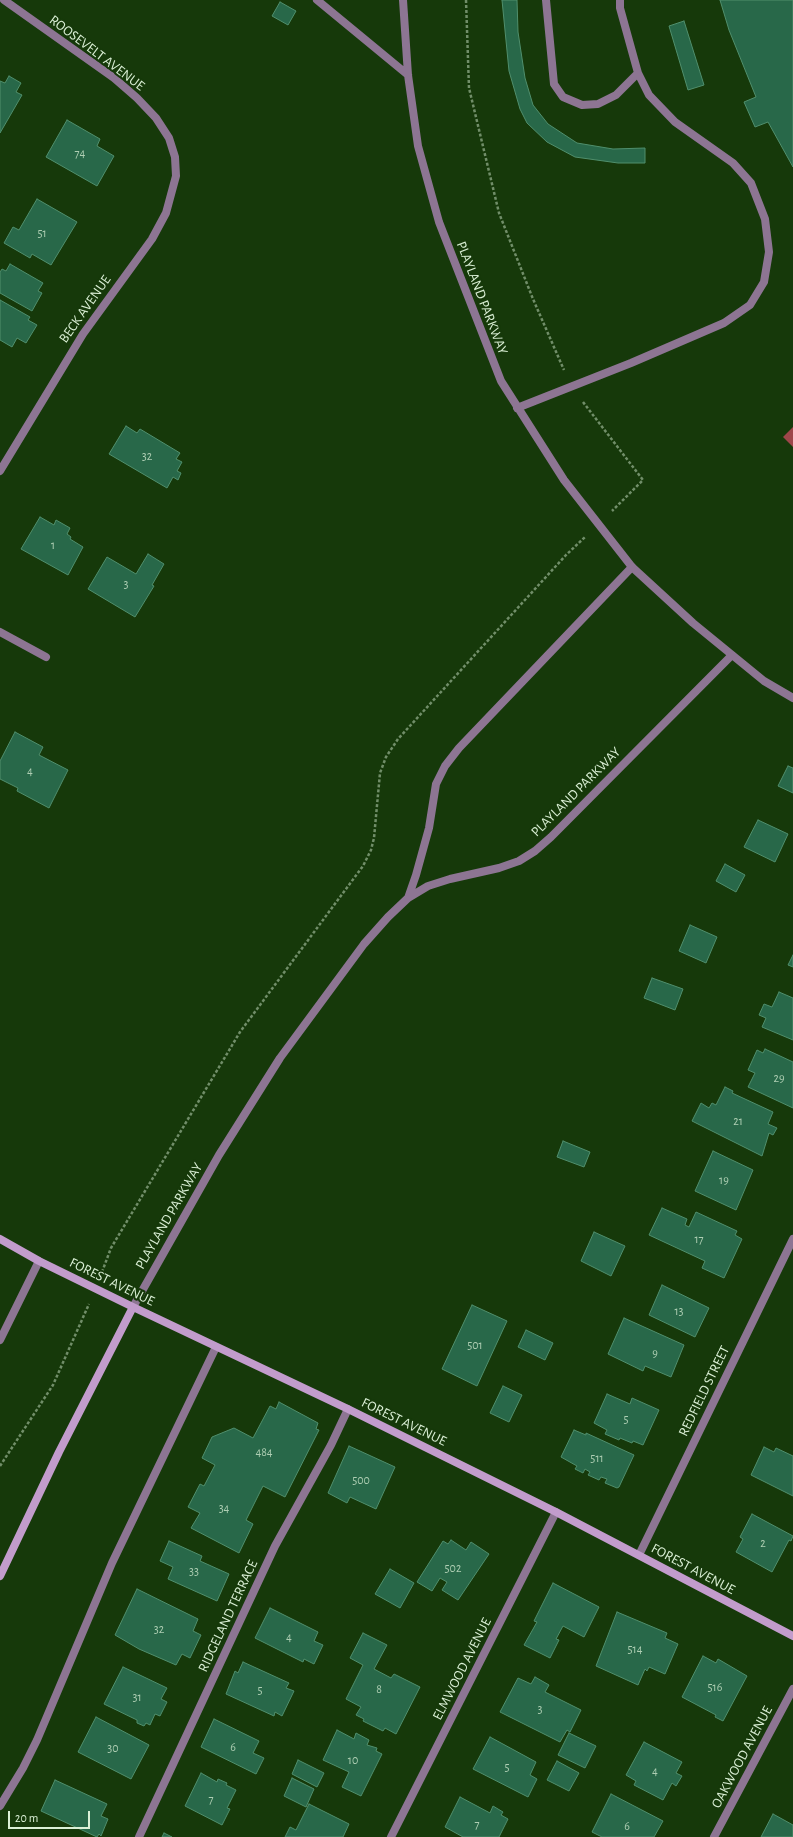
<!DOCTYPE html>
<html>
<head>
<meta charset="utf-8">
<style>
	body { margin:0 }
	#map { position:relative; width:793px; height:1837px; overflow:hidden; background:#16390a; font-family:"Alegreya Sans",sans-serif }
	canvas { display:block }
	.scale { position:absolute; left:8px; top:1811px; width:82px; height:18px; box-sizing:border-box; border:2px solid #dbf0d6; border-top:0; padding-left:5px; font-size:12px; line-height:14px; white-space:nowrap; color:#dbf0d6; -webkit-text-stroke:3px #16390a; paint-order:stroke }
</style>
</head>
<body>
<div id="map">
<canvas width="793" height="1837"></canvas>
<div class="scale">20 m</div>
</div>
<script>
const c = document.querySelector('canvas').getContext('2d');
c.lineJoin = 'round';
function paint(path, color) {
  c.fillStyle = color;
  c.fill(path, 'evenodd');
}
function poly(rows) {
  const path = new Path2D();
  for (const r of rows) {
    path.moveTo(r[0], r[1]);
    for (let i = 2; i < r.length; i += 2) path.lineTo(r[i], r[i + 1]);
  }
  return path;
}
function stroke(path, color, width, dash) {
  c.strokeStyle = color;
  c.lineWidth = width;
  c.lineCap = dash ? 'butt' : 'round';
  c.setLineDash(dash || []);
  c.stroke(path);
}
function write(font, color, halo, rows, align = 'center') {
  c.font = font + ' "Alegreya Sans",sans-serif';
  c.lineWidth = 4;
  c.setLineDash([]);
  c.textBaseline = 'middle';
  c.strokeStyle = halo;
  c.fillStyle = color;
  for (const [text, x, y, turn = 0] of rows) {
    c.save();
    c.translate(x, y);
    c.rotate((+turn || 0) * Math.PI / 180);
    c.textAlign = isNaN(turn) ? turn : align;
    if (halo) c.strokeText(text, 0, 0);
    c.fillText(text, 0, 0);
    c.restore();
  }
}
const water = poly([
	[793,427,793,447,783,437]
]);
const building = poly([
	[502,0,517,0,518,32,525,78,533,105,548,124,577,143,613,149,645,148,645,163,618,163,575,157,547,142,527,123,520,109,509,71,502,0],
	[720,0,793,0,793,167,768,122,755,127,744,102,756,97,729,30,720,0],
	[280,2,296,11,288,25,272,16,280,2],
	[684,21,704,85,688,90,669,26,684,21],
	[9,76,21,83,16,92,22,95,0,133,0,81,5,83,9,76],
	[67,120,100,139,97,146,114,156,97,186,46,157,67,120],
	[37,199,77,222,51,265,32,254,30,258,4,243,13,227,19,230,37,199],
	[10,264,43,283,38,291,42,293,32,311,0,293,0,272,2,269,6,271,10,264],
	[0,300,30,317,28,320,37,325,26,343,17,338,12,347,0,340,0,300],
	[126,426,137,433,140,429,180,453,176,459,182,462,177,471,181,473,178,480,173,477,167,488,109,454,126,426],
	[40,517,54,525,56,520,70,528,67,534,71,537,70,539,83,547,68,575,21,549,40,517],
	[148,554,164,564,152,585,154,586,135,617,88,589,107,557,136,574,148,554],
	[15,732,43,747,39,755,68,770,49,808,17,791,18,788,0,779,0,761,15,732],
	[788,766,793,768,793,793,778,786,788,766],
	[758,820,788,834,775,862,744,847,758,820],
	[725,864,745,875,736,892,716,881,725,864],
	[690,925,717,937,706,963,679,951,690,925],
	[793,955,793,967,788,965,793,955],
	[652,978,683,989,675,1010,644,998,652,978],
	[779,992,793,998,793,1040,762,1027,766,1018,759,1015,764,1004,772,1007,779,992],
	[765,1049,793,1062,793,1108,748,1087,755,1073,748,1070,757,1050,763,1053,765,1049],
	[725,1087,733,1091,732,1093,773,1112,768,1124,777,1128,773,1135,769,1133,762,1156,692,1121,701,1103,709,1108,712,1103,716,1105,725,1087],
	[563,1141,590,1152,584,1167,557,1157,563,1141],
	[713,1151,753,1170,736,1210,695,1191,713,1151],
	[662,1208,687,1219,685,1225,689,1227,696,1212,737,1231,735,1235,742,1239,724,1278,702,1268,705,1261,649,1235,662,1208],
	[594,1232,625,1246,611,1276,581,1261,594,1232],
	[662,1285,709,1308,695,1337,649,1315,662,1285],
	[472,1305,507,1321,477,1386,442,1369,472,1305],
	[624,1318,684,1345,671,1377,645,1366,643,1371,608,1354,624,1318],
	[526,1330,553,1343,545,1360,518,1347,526,1330],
	[503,1386,522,1395,509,1422,490,1413,503,1386],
	[607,1394,630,1404,632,1398,659,1410,643,1445,633,1441,632,1443,620,1438,619,1440,605,1434,607,1430,594,1423,607,1394],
	[279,1402,318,1423,316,1429,319,1430,285,1497,263,1486,246,1520,253,1524,239,1553,191,1528,200,1513,188,1507,200,1484,204,1486,215,1465,202,1458,212,1437,234,1428,253,1438,270,1406,276,1409,279,1402],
	[574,1430,586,1435,586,1433,634,1455,619,1487,617,1488,605,1483,607,1479,601,1477,599,1480,588,1475,590,1472,585,1469,583,1473,575,1469,577,1466,561,1457,574,1430],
	[349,1446,395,1467,376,1509,350,1497,347,1503,328,1493,349,1446],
	[764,1447,774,1452,776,1448,793,1456,793,1496,751,1475,764,1447],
	[752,1514,793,1536,791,1541,789,1540,772,1572,736,1552,743,1539,740,1537,752,1514],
	[451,1540,466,1550,471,1542,489,1554,458,1600,442,1590,447,1582,440,1578,432,1591,417,1582,443,1541,448,1544,451,1540],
	[169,1541,202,1556,200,1561,229,1574,217,1601,168,1579,173,1567,160,1561,169,1541],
	[390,1569,414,1583,400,1608,375,1594,390,1569],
	[553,1583,599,1607,584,1637,563,1626,556,1639,559,1640,550,1658,524,1645,537,1622,534,1621,553,1583],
	[137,1589,198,1619,193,1631,201,1635,190,1658,182,1654,176,1665,139,1649,115,1635,137,1589],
	[270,1608,318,1632,314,1641,323,1645,314,1664,304,1659,303,1662,255,1638,270,1608],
	[617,1612,667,1633,665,1638,678,1644,665,1674,649,1667,647,1671,645,1669,638,1685,596,1666,617,1612],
	[363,1633,387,1645,374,1669,391,1678,394,1674,420,1687,396,1734,385,1728,383,1731,363,1721,364,1719,356,1715,361,1707,346,1699,363,1665,350,1658,363,1633],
	[703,1656,716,1663,718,1659,747,1676,723,1721,715,1717,716,1715,682,1697,703,1656],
	[243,1662,289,1683,286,1688,294,1691,282,1716,275,1712,274,1716,226,1694,235,1671,238,1673,243,1662],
	[123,1667,167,1688,161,1699,167,1702,160,1716,155,1714,150,1725,146,1723,144,1726,137,1723,137,1720,104,1704,123,1667],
	[535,1677,549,1685,545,1692,581,1710,570,1732,567,1730,560,1742,500,1712,518,1678,531,1684,535,1677],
	[96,1717,149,1745,131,1779,78,1752,96,1717],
	[214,1719,259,1741,253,1753,264,1758,256,1774,201,1747,214,1719],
	[337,1730,354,1739,356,1733,369,1740,367,1745,377,1748,376,1751,382,1754,361,1796,342,1787,349,1772,323,1760,337,1730],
	[569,1733,596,1746,585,1768,558,1755,569,1733],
	[490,1737,536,1762,530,1775,537,1779,528,1797,473,1769,490,1737],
	[644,1742,682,1762,676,1773,682,1776,676,1786,672,1783,663,1800,634,1785,636,1781,626,1775,644,1742],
	[298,1760,324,1773,317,1787,292,1774,298,1760],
	[557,1761,579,1773,569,1791,547,1780,557,1761],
	[201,1773,217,1782,218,1779,227,1783,226,1785,236,1790,227,1808,230,1809,222,1825,185,1806,201,1773],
	[292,1778,314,1789,306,1807,284,1796,292,1778],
	[55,1780,107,1804,101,1816,108,1819,101,1836,99,1834,97,1837,41,1811,55,1780],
	[611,1794,663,1821,654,1837,602,1837,592,1832,611,1794],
	[460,1797,490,1813,493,1806,503,1812,501,1815,508,1819,499,1837,463,1837,445,1827,460,1797],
	[309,1804,349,1824,343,1837,285,1837,290,1827,296,1830,309,1804],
	[773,1814,793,1825,793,1837,761,1837,773,1814],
	[164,1833,172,1837,162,1837,164,1833]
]);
const path = poly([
	[466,0,469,88,499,213,533,299,564,370],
	[583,402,643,480,612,511],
	[102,1272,111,1248,240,1032,363,866,371,850,374,838,380,773,386,757,398,739,566,555,585,537],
	[0,1466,53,1385,89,1304]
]);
const lane = poly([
	[317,0,408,75],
	[403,0,408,75,418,146,439,222,501,381,564,480,632,567],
	[546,0,554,84,563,97,582,105,598,104,616,95,638,73],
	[517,408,631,363,724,323,750,305,764,282,769,252,765,219,751,183,733,163,675,122,649,95,638,73,620,8,620,0],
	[0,1806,23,1768,37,1740,112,1563,216,1347]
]);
const street = poly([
	[0,471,83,334,152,239,166,213,176,176,175,157,169,138,156,118,137,98,114,78,4,0],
	[0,632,46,657],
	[408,898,416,875,429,828,436,784,445,766,459,748,632,567,693,623,764,681,793,698],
	[133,1307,219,1155,280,1058,364,944,388,917,408,898,428,886,450,879,499,868,519,861,535,851,551,837,732,655],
	[0,1340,39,1261],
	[639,1555,793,1239],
	[139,1837,275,1546,331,1445,348,1409],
	[391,1837,556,1512],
	[714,1837,793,1689]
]);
const secondary = poly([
	[0,1239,39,1261,133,1307,348,1409,556,1512,793,1636],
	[0,1576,59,1452,133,1307]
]);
const numberNames = [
	["74",80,153],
	["51",42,233],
	["32",147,456],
	["1",53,545],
	["3",126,584],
	["4",30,771],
	["29",779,1078],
	["21",738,1121],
	["19",724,1180],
	["17",699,1239],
	["13",679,1311],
	["501",475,1345],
	["9",655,1353],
	["5",626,1419],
	["484",264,1452],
	["511",597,1458],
	["500",361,1480],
	["34",224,1508],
	["2",763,1543],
	["502",453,1568],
	["33",194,1571],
	["32",159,1629],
	["4",289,1637],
	["514",635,1649],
	["516",715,1687],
	["8",379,1689],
	["5",260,1690],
	["31",137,1697],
	["3",540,1709],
	["6",233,1747],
	["30",113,1748],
	["10",353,1760],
	["5",507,1767],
	["4",655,1771],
	["7",211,1799],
	["7",477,1824],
	["6",627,1826]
];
const streetNames = [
	["ROOSEVELT AVENUE",97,53,37],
	["PLAYLAND PARKWAY",482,298,69],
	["BECK AVENUE",85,309,-55],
	["PLAYLAND PARKWAY",576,792,-45],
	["PLAYLAND PARKWAY",169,1216,-60],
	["FOREST AVENUE",112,1282,26],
	["REDFIELD STREET",704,1391,-64],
	["FOREST AVENUE",404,1422,26],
	["FOREST AVENUE",693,1569,28],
	["RIDGELAND TERRACE",228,1616,-65],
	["ELMWOOD AVENUE",462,1669,-63],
	["OAKWOOD AVENUE",742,1757,-62]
];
paint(water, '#9e464a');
paint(building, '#286849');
stroke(building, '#508f6d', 1);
stroke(path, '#718e69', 2.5, [3, 2]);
stroke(lane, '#8d7593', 8);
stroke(street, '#8d7593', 8);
stroke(secondary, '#c29ccc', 8);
write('12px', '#aeceb3', null, numberNames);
write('14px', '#dbf0d6', '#16390a', streetNames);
</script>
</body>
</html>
